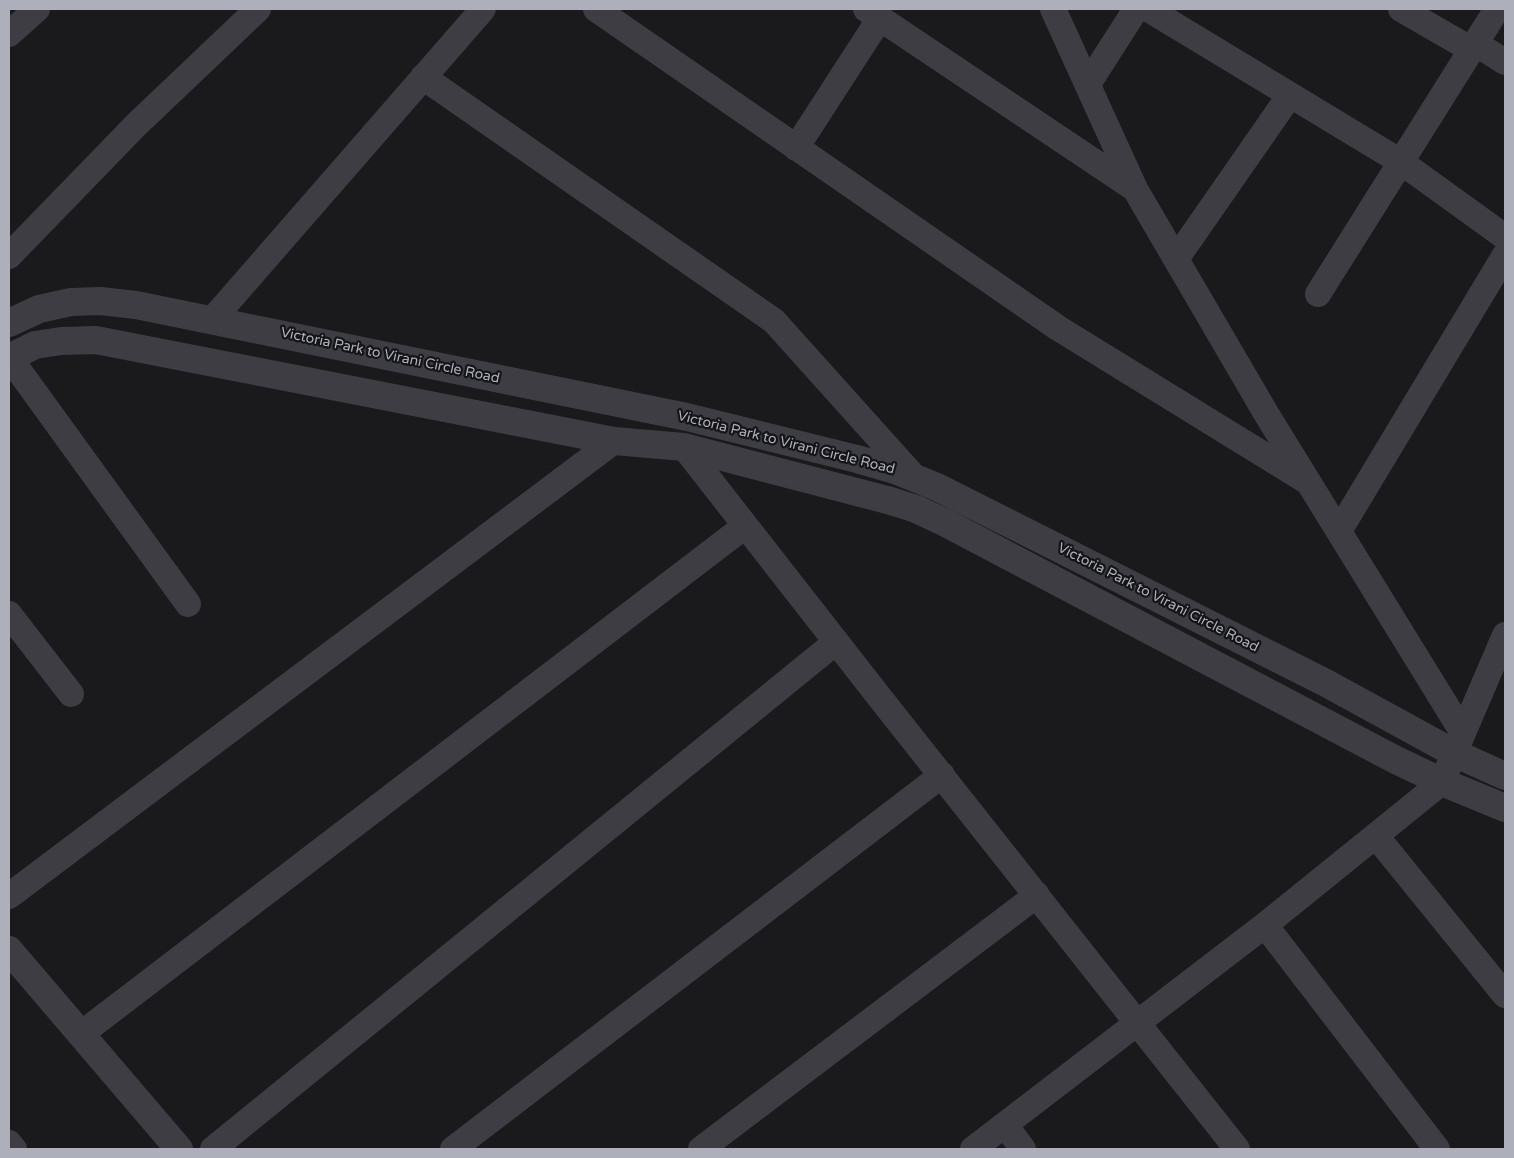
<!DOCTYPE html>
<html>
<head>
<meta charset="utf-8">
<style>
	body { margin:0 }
	#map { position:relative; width:1514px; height:1158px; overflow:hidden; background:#1a1a1c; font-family:"Varela Round",sans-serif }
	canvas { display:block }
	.frame { position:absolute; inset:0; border:10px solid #adb0bb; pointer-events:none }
</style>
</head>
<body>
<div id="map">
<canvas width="1514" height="1158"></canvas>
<div class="frame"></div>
</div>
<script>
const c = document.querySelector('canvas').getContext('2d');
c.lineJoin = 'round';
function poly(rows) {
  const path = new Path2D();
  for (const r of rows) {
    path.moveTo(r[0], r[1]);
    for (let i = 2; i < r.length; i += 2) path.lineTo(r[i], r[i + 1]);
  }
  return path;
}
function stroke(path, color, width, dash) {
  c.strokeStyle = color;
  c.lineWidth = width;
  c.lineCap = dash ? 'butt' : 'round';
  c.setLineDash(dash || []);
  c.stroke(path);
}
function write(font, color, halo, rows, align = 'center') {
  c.font = font + ' "Varela Round",sans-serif';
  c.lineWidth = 4.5;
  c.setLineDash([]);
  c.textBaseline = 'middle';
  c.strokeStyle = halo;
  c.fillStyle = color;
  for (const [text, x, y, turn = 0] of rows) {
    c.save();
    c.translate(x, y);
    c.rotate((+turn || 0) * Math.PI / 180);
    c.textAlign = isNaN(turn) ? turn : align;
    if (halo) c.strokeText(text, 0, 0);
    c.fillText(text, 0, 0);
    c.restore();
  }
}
const minor = poly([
	[596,9,1058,328,1308,482],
	[866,9,1135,189],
	[1053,9,1135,189,1267,415,1463,733],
	[1148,9,1401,162,1505,237],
	[1401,9,1472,50],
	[9,34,37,9],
	[1475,43,1505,62],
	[423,77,774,321,915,478],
	[1088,84,1136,9],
	[796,148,880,18],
	[9,256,136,125,258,9],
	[1176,259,1290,95],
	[1318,294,1497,9],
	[212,320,483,9],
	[9,357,188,604],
	[684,447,884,703,1237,1149],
	[1339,531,1505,255],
	[9,614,71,694],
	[1376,836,1505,995],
	[9,896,614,441],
	[1265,925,1437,1149],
	[81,1034,745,526],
	[1005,1125,1023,1149],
	[9,1143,14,1149],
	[213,1149,836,642],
	[453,1149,942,775],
	[701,1149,1037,895],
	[973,1149,1265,925,1442,782,1505,635]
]);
const tertiary = poly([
	[9,323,39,309,71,302,100,301,136,305,687,417,857,459,895,470,937,487,1326,683,1454,753,1505,776],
	[9,358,35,345,61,341,96,340,614,441,684,447,891,501,916,509,944,522,1396,760,1442,782,1505,808],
	[9,950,179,1149]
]);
const streetNames = [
	["Victoria Park to Virani Circle Road",390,356,12],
	["Victoria Park to Virani Circle Road",786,443,14],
	["Victoria Park to Virani Circle Road",1158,598,27]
];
stroke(minor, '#3d3d43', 26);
stroke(tertiary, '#3d3d43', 28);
write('14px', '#adb0bb', '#151517', streetNames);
</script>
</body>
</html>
